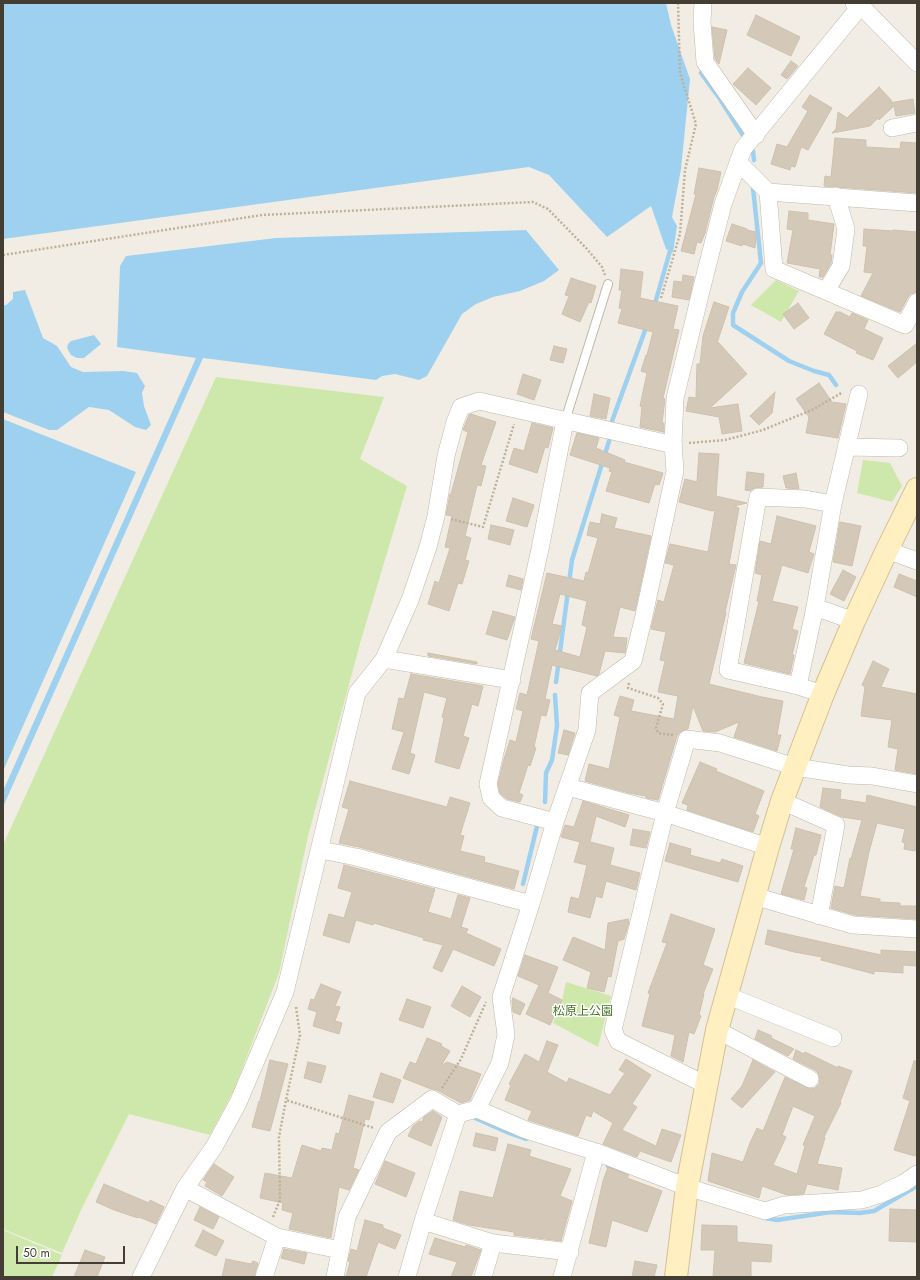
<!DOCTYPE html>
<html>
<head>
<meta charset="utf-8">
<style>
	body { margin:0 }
	#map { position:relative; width:920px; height:1280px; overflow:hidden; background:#f2ede4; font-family:Jost,sans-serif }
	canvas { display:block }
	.frame { position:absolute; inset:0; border:4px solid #443d34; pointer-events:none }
	.scale { position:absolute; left:16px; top:1246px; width:109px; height:18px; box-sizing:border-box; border:2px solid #443d34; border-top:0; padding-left:5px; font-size:12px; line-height:14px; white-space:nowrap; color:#443d34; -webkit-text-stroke:3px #fff; paint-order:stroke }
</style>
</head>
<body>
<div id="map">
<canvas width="920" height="1280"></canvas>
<div class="frame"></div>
<div class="scale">50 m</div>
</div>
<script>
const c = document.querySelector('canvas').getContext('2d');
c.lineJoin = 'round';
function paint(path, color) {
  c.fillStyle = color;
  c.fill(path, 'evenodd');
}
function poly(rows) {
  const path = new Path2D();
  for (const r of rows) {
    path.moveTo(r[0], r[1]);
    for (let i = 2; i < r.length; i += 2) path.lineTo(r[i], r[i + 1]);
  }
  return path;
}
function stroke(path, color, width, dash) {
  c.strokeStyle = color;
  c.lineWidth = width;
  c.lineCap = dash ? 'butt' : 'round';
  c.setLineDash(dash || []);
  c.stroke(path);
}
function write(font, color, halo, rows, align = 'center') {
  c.font = font + ' Jost,"Noto Sans JP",sans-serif';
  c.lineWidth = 3;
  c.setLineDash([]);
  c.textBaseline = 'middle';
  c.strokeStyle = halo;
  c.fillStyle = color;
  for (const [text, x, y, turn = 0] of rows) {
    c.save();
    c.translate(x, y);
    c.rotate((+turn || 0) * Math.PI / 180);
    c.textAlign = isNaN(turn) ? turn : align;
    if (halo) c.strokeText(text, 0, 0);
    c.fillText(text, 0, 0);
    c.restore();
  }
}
const green = poly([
	[776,280,799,291,781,322,751,305],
	[216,377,384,397,360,459,407,486,361,640,308,836,279,973,234,1090,210,1135,129,1114,82,1208,62,1253,3,1229,3,845],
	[863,460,890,463,902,486,892,502,857,493],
	[566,982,611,996,598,1047,553,1023,562,1000],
	[3,1230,62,1255,52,1277,3,1277]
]);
const water = poly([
	[3,3,666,3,671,25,690,79,681,169,672,217,677,226,673,253,666,249,651,206,607,237,549,175,529,167,3,239],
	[526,230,559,270,544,281,520,291,493,297,476,304,462,314,427,376,419,380,395,374,382,376,376,380,203,358,3,807,3,791,196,358,117,347,120,266,126,256,276,238],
	[25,290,43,338,57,346,71,367,83,372,123,371,137,373,145,386,142,393,144,406,151,425,146,430,135,427,109,410,89,407,57,430,49,430,3,412,3,305,6,305,13,299,13,292],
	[94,335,101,344,84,358,77,358,71,355,67,348,68,344,71,341],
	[3,419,136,472,3,771]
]);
const stream = poly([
	[701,73,720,99,744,137],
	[753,151,754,160],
	[753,188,761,263,742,292,733,313,733,325,789,361,814,371,829,375,836,385],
	[654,307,670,251],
	[612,421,647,325],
	[569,583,572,560,610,438],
	[556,682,568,591],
	[545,802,546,773,552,760,557,726,555,695],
	[523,884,538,822],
	[475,1118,509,1133,526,1139],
	[608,1166,624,1172],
	[765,1218,777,1220,831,1212,860,1213,874,1211,917,1186]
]);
const building = poly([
	[756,15,800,37,791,56,747,35,756,15],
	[712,27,727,30,719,64,715,59,712,27],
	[791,61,798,66,787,79,781,75,791,61],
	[748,68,771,88,756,105,733,84,748,68],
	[879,87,892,101,889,103,913,99,915,113,896,116,894,106,879,120,878,118,870,126,832,133,836,129,838,112,847,118,879,87],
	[810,95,832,108,808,150,801,147,795,167,791,166,790,170,771,164,777,144,787,147,808,111,802,107,810,95],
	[835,138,866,140,866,147,900,149,901,142,917,143,917,193,824,186,825,176,831,177,835,138],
	[699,168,721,172,717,190,714,197,705,233,701,243,697,242,694,254,681,251,696,194,694,194,699,168],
	[789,211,808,213,808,220,834,224,830,255,832,255,831,263,823,277,819,277,820,269,787,263,793,230,787,229,789,211],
	[732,224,747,229,747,230,756,232,755,248,743,244,742,246,726,241,732,224],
	[864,229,893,231,893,230,917,232,917,290,916,292,911,294,908,297,900,312,861,296,873,273,864,272,867,246,863,246,864,229],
	[621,269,643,272,640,298,678,306,673,329,679,330,663,398,665,399,662,423,664,423,664,432,640,427,642,407,640,406,647,373,641,371,646,355,647,355,653,332,618,323,622,309,619,308,622,290,619,290,621,269],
	[683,275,694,277,689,300,672,297,674,281,682,282,683,275],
	[571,278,596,286,591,303,589,302,580,322,562,314,569,296,565,295,571,278],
	[714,302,729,307,717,343,719,343,747,374,710,408,738,404,742,431,722,434,719,417,686,411,689,397,696,398,697,364,700,364,703,336,714,302],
	[798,303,809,318,794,329,783,314,798,303],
	[836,312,840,312,850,317,852,313,868,320,864,329,883,338,873,360,856,353,857,351,824,334,836,312],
	[917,343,917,362,898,378,888,366,917,343],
	[554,346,567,349,563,363,550,360,554,346],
	[523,374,541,380,534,400,517,394,523,374],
	[819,383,832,402,846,404,838,438,806,433,809,417,796,399,819,383],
	[775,392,772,413,759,425,750,416,775,392],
	[594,394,610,398,606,419,590,416,594,394],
	[471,414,496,422,481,465,486,466,481,486,477,485,465,536,471,538,465,560,469,561,462,584,458,583,449,611,428,604,435,581,439,583,450,548,445,547,452,516,446,515,450,494,451,494,468,432,463,430,469,415,471,414],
	[532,423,553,428,548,448,545,447,537,473,509,464,514,448,524,451,532,423],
	[577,433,599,438,596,448,625,460,624,462,663,473,659,485,655,484,649,503,606,491,612,472,609,471,610,468,570,455,577,433],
	[699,453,719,454,716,496,747,503,734,506,739,508,729,564,736,565,725,612,726,613,709,684,762,697,783,701,777,735,781,735,777,751,734,737,739,722,715,732,703,731,693,706,688,729,680,732,677,736,658,800,646,798,646,796,629,793,585,781,589,764,609,769,620,717,614,715,620,696,634,700,631,711,674,719,678,696,658,692,665,661,660,660,666,632,651,629,658,600,664,602,674,565,665,563,670,544,708,552,715,510,712,511,679,502,685,479,697,482,699,453],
	[747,472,764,474,763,487,754,488,750,491,745,490,747,472],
	[796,473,799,489,786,488,783,476,796,473],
	[513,498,534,505,527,527,506,521,513,498],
	[602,514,617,518,614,528,651,536,635,611,620,607,613,637,627,638,625,653,605,651,599,674,597,676,552,665,545,699,550,700,546,716,541,715,534,747,536,748,530,766,528,765,519,793,523,795,520,802,507,799,500,793,498,784,504,759,510,740,516,742,523,711,516,709,520,693,527,695,539,641,531,639,547,573,584,581,586,572,588,573,598,538,587,535,590,522,600,524,602,514],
	[560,594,587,601,582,625,587,627,580,657,555,650,562,626,552,624,560,594],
	[777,516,816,526,809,552,814,554,808,573,782,565,772,601,798,607,792,629,798,631,792,655,794,655,790,674,744,663,759,601,757,601,762,575,755,573,760,541,771,544,777,516],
	[840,522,861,526,852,566,833,562,840,522],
	[491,525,514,530,510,545,488,539,491,525],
	[843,570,856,577,844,601,830,594,843,570],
	[899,574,917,581,917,597,894,587,899,574],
	[509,575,523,579,521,590,506,586,509,575],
	[493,611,515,617,507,640,486,634,493,611],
	[428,653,477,662,477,664,428,656,428,653],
	[873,661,889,669,881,687,917,694,917,774,895,770,898,749,888,747,892,720,861,716,865,687,862,685,873,661],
	[411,674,483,686,478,706,472,704,463,736,469,738,459,769,435,762,444,718,442,717,447,698,424,692,410,753,415,755,409,774,392,769,404,732,392,729,399,698,404,699,411,674],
	[564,730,575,733,568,755,558,753,564,730],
	[700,762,717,769,716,771,764,791,755,814,759,816,753,832,687,810,688,805,682,803,700,762],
	[350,781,447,807,450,797,470,803,460,835,464,836,460,851,485,857,484,862,519,871,514,889,359,847,339,843,349,809,342,807,350,781],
	[823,788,841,790,840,799,866,803,867,795,917,807,917,846,916,846,915,851,904,849,905,843,902,842,905,829,877,823,869,852,860,896,880,899,880,902,900,903,900,906,917,906,917,919,855,915,831,908,835,886,844,888,850,858,851,859,862,820,842,817,820,807,823,788],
	[583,801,629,815,625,827,596,816,590,842,614,848,610,865,640,873,636,890,606,881,602,898,596,896,590,918,568,912,571,897,579,899,587,865,574,862,580,842,561,837,565,825,574,827,583,801],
	[796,828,821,835,816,855,814,855,804,887,807,888,804,900,781,894,794,849,791,849,796,828],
	[633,829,650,832,646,848,630,845,633,829],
	[670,843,691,849,690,855,720,863,722,859,743,866,738,882,665,861,670,843],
	[344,865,435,889,428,912,451,919,458,895,470,898,461,927,468,929,466,933,501,949,494,966,453,949,442,972,433,968,443,945,423,940,424,938,374,923,373,925,356,920,349,943,323,935,329,914,344,918,352,892,338,888,344,865],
	[671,914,715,929,703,965,713,969,703,994,704,994,699,1015,701,1016,694,1034,689,1032,683,1062,671,1056,675,1035,642,1026,650,994,648,993,667,943,662,942,671,914],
	[628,919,629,922,624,939,618,941,611,977,608,976,604,992,587,988,591,972,563,960,573,937,605,950,608,923,628,919],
	[768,930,881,955,881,950,917,952,917,966,903,965,903,973,874,971,874,974,821,960,822,957,794,952,765,944,768,930],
	[525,955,558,967,548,993,562,1000,550,1025,526,1014,539,985,518,976,525,955],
	[321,984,341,992,335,1006,340,1007,335,1021,342,1023,339,1034,313,1026,317,1012,308,1009,311,999,314,1000,321,984],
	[462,986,481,997,470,1017,451,1006,462,986],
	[513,998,525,1004,520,1015,513,1012,512,1001,513,998],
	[407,999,431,1007,423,1028,399,1020,407,999],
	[758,1030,772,1036,771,1038,794,1049,788,1056,755,1039,758,1030],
	[427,1038,442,1044,441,1046,450,1051,441,1066,447,1062,481,1074,470,1100,461,1103,437,1090,431,1089,403,1078,410,1062,416,1064,427,1038],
	[547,1041,558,1045,547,1072,567,1083,569,1078,610,1095,625,1073,619,1070,626,1059,651,1075,632,1104,637,1107,622,1130,656,1146,662,1129,681,1135,671,1162,640,1151,637,1157,603,1144,613,1123,593,1111,591,1117,586,1115,578,1136,528,1120,532,1111,505,1100,511,1085,509,1084,525,1054,539,1062,547,1041],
	[796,1050,804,1054,805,1052,838,1068,838,1066,852,1071,840,1102,841,1103,824,1137,825,1138,817,1164,842,1168,838,1190,807,1184,804,1194,787,1195,762,1186,759,1198,708,1181,712,1153,743,1162,750,1143,757,1128,763,1131,785,1077,810,1089,815,1088,819,1084,820,1079,818,1073,815,1070,793,1059,796,1050],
	[793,1106,815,1116,803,1145,805,1146,797,1174,773,1165,786,1137,782,1135,793,1106],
	[270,1060,288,1064,270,1131,252,1127,259,1101,260,1101,270,1060],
	[753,1060,775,1072,742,1108,731,1099,742,1086,753,1060],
	[914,1061,917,1061,917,1150,915,1156,894,1150,910,1101,903,1098,914,1061],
	[308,1062,326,1066,321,1083,304,1078,308,1062],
	[381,1073,401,1080,393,1103,373,1097,381,1073],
	[349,1095,374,1102,369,1120,365,1119,353,1168,359,1170,349,1190,339,1187,331,1238,289,1229,293,1213,282,1210,283,1203,260,1198,265,1173,292,1178,302,1145,321,1151,322,1148,332,1150,336,1133,339,1134,349,1095],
	[433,1111,442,1117,431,1146,408,1136,413,1126,420,1121,422,1122,424,1117,433,1111],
	[476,1133,498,1138,495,1151,473,1146,476,1133],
	[508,1144,531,1150,529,1156,571,1169,560,1196,572,1201,561,1241,514,1235,514,1232,469,1225,453,1220,460,1191,493,1198,508,1144],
	[385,1161,415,1173,406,1197,375,1184,385,1161],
	[214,1164,234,1177,222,1196,205,1186,207,1182,203,1180,214,1164],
	[608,1167,629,1175,627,1178,662,1191,647,1232,612,1220,606,1247,589,1243,603,1181,608,1167],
	[104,1184,149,1203,150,1200,164,1207,156,1224,139,1217,138,1218,114,1210,96,1202,104,1184],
	[200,1207,219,1217,213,1229,194,1220,200,1207],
	[890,1209,917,1210,917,1242,889,1241,890,1209],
	[365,1220,383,1225,383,1228,401,1235,395,1249,378,1242,366,1277,346,1277,350,1262,348,1261,351,1249,357,1251,365,1220],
	[702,1225,737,1226,737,1242,772,1245,771,1262,751,1261,751,1277,713,1277,715,1250,701,1250,702,1225],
	[203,1230,224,1241,216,1256,195,1246,203,1230],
	[435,1238,465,1247,466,1245,481,1250,471,1277,451,1277,457,1262,429,1254,435,1238],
	[284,1249,307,1253,304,1264,281,1258,284,1249],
	[85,1250,105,1257,97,1277,74,1277,85,1250],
	[226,1259,251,1264,253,1261,258,1263,254,1277,222,1277,226,1259],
	[635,1261,657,1265,654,1277,632,1277,635,1261]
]);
const path = poly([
	[3,255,262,215,533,202,548,209,587,249,602,267,605,275],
	[661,298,680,234,685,170,696,124,680,73,678,3],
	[689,443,725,440,763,430,814,409,843,392],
	[451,519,483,527,514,424],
	[629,683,628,688,658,698,663,704,656,728,658,733,673,735],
	[296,1007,300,1035,286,1100,374,1128],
	[442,1088,461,1059,486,1002],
	[273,1217,280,1200,279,1137,286,1100]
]);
const lane = poly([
	[565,421,608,284]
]);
const street = poly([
	[703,3,702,22,705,62,756,135],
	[854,3,861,6,917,63],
	[892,128,917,123],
	[738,162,768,192,917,203],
	[768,192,774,269,905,325,917,302],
	[826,291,841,266,846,229,836,196],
	[846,447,899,448],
	[833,504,859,394],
	[887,550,917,561],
	[384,659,512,680],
	[798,686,815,607],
	[823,694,798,686,728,670,758,497,805,499,833,504,815,607,854,621],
	[568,787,665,813,768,847],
	[782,801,836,825,819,916],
	[555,822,502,808,491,798,488,784,540,549,565,421],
	[321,850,356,857,531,904],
	[754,896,853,925,917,929],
	[726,995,833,1038],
	[717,1030,810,1079],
	[706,1085,618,1041,613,1030,665,813,687,739,720,743,795,767,848,775,872,776,917,784],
	[477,1109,500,1063,506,1035,501,997,531,904,555,822,587,730,590,693,633,661,643,620,675,471,673,444,675,398,700,295,723,204,743,149,863,3],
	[185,1188,277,1237],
	[423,1221,493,1243,570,1252],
	[141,1277,185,1188,214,1147,238,1103,285,992,357,693,384,659,410,600,428,547,436,516,446,456,455,422,461,407,479,401,674,445],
	[264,1277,277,1237,340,1250],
	[335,1277,347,1217,388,1132,432,1099,458,1114],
	[407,1277,423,1221,458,1114,477,1109,526,1130,596,1152,687,1187,765,1211,784,1205,862,1200,881,1194,904,1183,917,1174],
	[483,1277,493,1243],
	[562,1277,596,1152]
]);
const secondary = poly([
	[676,1277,687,1187,717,1030,768,847,782,801,823,694,854,621,887,550,917,489]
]);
const parkNames = [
	["松原上公園",583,1012]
];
paint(green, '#cee7ab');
paint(water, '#9ed1f0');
stroke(stream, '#9ed1f0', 4.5);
paint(building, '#d4c9b9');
stroke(building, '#cec0ac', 1);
stroke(lane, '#c0b8a9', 10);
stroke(street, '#c0b8a9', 18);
stroke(secondary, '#d3c193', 24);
stroke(path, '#bfb097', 2.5, [2, 2]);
stroke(lane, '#fff', 8);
stroke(street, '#fff', 17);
stroke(secondary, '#ffefc1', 22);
write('12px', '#477627', '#fff', parkNames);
</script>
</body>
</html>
